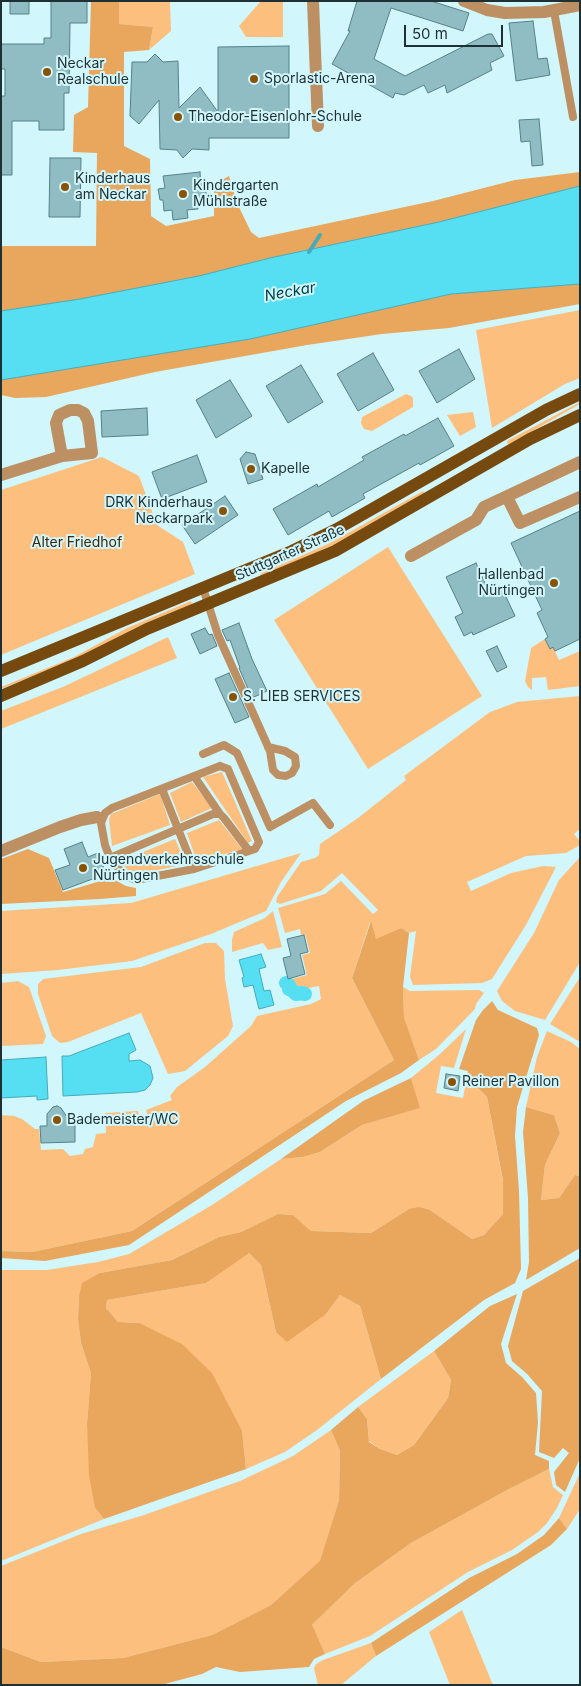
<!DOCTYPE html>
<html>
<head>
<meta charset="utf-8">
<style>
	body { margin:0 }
	#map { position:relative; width:581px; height:1686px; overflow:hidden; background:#d1f6fc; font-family:Inter,sans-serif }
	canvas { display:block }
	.frame { position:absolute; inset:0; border:2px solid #1e3033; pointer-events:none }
	.scale { position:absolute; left:404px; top:25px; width:99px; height:22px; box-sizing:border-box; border:2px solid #1e3033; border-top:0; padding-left:6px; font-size:15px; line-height:18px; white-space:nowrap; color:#1e3033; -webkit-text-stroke:4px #d1f6fc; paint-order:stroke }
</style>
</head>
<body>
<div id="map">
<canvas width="581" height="1686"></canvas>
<div class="frame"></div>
<div class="scale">50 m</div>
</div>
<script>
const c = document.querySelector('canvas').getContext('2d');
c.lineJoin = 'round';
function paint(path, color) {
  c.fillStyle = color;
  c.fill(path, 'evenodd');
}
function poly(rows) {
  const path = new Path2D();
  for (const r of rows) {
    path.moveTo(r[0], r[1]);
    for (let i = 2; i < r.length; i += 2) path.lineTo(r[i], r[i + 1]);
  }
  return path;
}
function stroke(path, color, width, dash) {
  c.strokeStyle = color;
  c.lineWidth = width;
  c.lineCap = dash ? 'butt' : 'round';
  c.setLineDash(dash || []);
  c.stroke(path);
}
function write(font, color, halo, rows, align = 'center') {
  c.font = font + ' Inter,sans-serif';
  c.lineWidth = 4;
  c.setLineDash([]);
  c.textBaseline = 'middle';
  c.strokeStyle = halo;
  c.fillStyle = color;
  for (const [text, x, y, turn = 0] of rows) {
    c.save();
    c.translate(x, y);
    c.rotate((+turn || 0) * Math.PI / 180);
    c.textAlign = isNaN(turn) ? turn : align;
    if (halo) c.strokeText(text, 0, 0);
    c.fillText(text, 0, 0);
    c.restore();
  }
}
const green = poly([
	[119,1,170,1,171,31,149,50,153,27,119,24],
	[261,1,283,1,283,37,246,37,239,26],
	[580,310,580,378,565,384,492,428,476,330],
	[406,394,411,396,413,398,413,407,372,431,364,429,361,423,362,417],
	[580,402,580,404,508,445,507,441],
	[473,412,476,427,460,436,447,415],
	[102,457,139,476,157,525,183,542,195,574,1,655,1,490],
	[423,491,425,494,336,544,261,577,260,574,330,543],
	[388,547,482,696,368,769,274,620],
	[191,601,192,605,85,655,1,689,1,687,74,657,127,628],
	[168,637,177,658,1,729,1,711,65,686],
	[545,639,550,648,553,647,559,660,580,651,580,686,548,690,546,677,532,678,532,690,528,687,525,681,531,648],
	[580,696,580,829,574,834,580,841,580,845,566,853,526,856,467,882,471,891,511,873,543,866,556,867,526,925,492,979,482,983,413,985,410,977,416,931,409,933,401,928,376,940,370,922,352,978,394,1060,132,1231,32,1252,1,1251,1,1115,14,1116,22,1119,35,1129,39,1129,41,1150,63,1149,70,1156,83,1154,85,1149,93,1147,96,1134,106,1133,105,1113,138,1111,139,1115,147,1114,146,1110,172,1100,170,1096,177,1087,205,1067,251,1026,257,1016,311,1004,321,999,319,986,297,990,292,979,307,975,302,955,310,953,305,934,301,935,300,929,285,933,278,908,325,894,341,881,373,914,378,910,342,873,321,891,280,904,276,902,277,897,301,862,315,858,319,855,320,844,358,818,406,780,404,776,490,712,517,702],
	[222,772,252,841,248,843,203,777],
	[192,782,212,808,181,822,170,793],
	[160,794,170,825,112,846,109,819,111,814],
	[219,820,242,849,197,862,187,833],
	[175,839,186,864,139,874,128,871,121,861],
	[301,853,281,882,266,911,211,934,132,961,58,970,1,974,1,911,131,903],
	[579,858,580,962,545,1020,515,1011,502,1001,497,991,534,933,559,880],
	[273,911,282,947,268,950,263,943,232,952,232,940,234,932,265,918],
	[205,943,216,943,224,951,225,979,233,1026,228,1036,185,1071,168,1074,141,1013,68,1042,60,1043,52,1036,38,994,38,984,43,979,141,967],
	[580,977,580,1042,550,1024],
	[18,981,29,987,46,1036,43,1044,1,1046,1,983],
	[403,987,410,991,479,990,484,993,476,1004,475,1009,436,1049,419,1060,404,1019],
	[466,1029,454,1068,441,1066,436,1093,463,1098,467,1077,487,1097,503,1181,503,1214,484,1235,472,1239,430,1210,409,1209,371,1233,311,1231,293,1215,278,1214,241,1232,219,1237,172,1260,100,1273,79,1297,78,1319,81,1343,91,1373,87,1424,95,1508,104,1519,1,1561,1,1270,47,1270,98,1262,129,1254,212,1205,281,1159,303,1157,320,1152,362,1125,419,1108,411,1078,440,1054],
	[547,1031,571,1042,580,1049,580,1176,575,1175,559,1198,541,1200,545,1165,560,1133,554,1115,526,1107,537,1057],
	[248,1252,261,1265,276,1332,326,1314,340,1295,360,1306,381,1379,317,1430,285,1452,246,1469,242,1431,139,1323,118,1322,106,1308,107,1300,206,1283],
	[434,1351,451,1380,448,1398,414,1445,397,1455,380,1449,369,1441,367,1419,358,1407],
	[331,1430,340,1451,339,1500,320,1562,271,1605,212,1635,123,1658,41,1662,1,1647,1,1566,81,1534,144,1515,240,1481,293,1456],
	[549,1469,553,1487,563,1495,557,1508,547,1523,538,1532,512,1550,468,1572,370,1636,325,1654,311,1626,354,1584,411,1543,509,1489],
	[580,1473,580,1509,567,1529,559,1518],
	[462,1610,493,1685,450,1685,429,1632],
	[371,1643,376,1656,341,1685,318,1685,314,1668,316,1664,323,1660]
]);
const forest = poly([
	[91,1,119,1,119,24,153,27,149,50,124,52,124,146,150,159,151,216,166,226,214,216,214,185,229,176,237,203,251,232,259,238,433,201,515,180,580,172,580,186,439,222,270,258,199,276,80,299,1,311,1,246,96,246,97,153,73,152,74,115,88,107],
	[580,284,580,304,449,328,382,334,307,345,155,372,46,397,15,398,1,395,1,380,250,339,451,294],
	[28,849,49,858,63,892,111,878,126,886,136,888,136,896,100,899,1,904,1,859],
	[371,921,376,939,401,928,409,933,403,987,404,1018,419,1060,401,1073,346,1101,129,1245,45,1261,1,1258,1,1251,32,1252,132,1231,394,1060,352,978],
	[492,1001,498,1010,537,1028,539,1035,517,1107,515,1136,519,1191,521,1269,515,1283,484,1300,381,1379,360,1306,340,1295,326,1314,287,1342,276,1332,261,1265,249,1253,206,1283,107,1300,106,1308,118,1322,139,1323,182,1344,212,1373,242,1431,246,1469,104,1519,95,1508,89,1475,87,1424,91,1373,81,1343,78,1319,79,1297,82,1283,100,1273,172,1260,219,1237,241,1232,278,1214,293,1215,311,1231,371,1233,409,1209,419,1207,430,1210,472,1239,484,1235,503,1214,503,1180,487,1097,467,1077,468,1071,459,1069,476,1020,483,1010],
	[411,1078,420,1108,362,1125,320,1152,303,1157,281,1159,363,1101],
	[526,1107,554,1115,560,1133,545,1165,541,1200,559,1198,575,1175,580,1176,580,1248,526,1280,529,1262,528,1198,523,1132],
	[580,1258,580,1458,565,1492,556,1485,554,1472,569,1453,563,1448,554,1458,539,1452,542,1391,527,1374,512,1361,508,1346,523,1291],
	[517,1294,501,1344,506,1363,522,1377,536,1393,538,1422,535,1455,549,1461,549,1469,509,1489,411,1543,354,1584,312,1625,325,1654,314,1659,309,1667,240,1672,216,1667,202,1674,161,1685,1,1685,1,1647,41,1662,123,1658,212,1635,271,1605,320,1561,339,1500,340,1451,331,1430,358,1407,367,1419,369,1442,380,1449,397,1455,414,1445,448,1398,451,1380,434,1351,490,1306],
	[559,1518,567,1529,551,1545,376,1656,371,1643,469,1578,517,1554,544,1535]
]);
const water = poly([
	[580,186,580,284,451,294,250,339,1,380,1,311,80,299,199,276,270,258,439,222,580,186],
	[261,954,266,967,259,969,264,991,270,990,274,1005,259,1009,253,985,244,987,242,978,244,977,239,960,261,954],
	[129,1033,136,1050,129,1054,129,1061,140,1060,150,1066,153,1078,150,1085,145,1090,137,1092,63,1096,62,1056,69,1056,129,1033],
	[46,1057,48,1099,37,1100,37,1096,1,1098,1,1060,46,1057]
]);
const stream = poly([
	[309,252,320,235]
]);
const canal = poly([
	[286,983,289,985,289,989,293,991,296,994,302,993,305,994]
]);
const building = poly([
	[10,1,29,1,29,14,10,14,10,1],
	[51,1,87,1,87,23,70,23,69,93,64,93,64,130,39,130,39,121,12,121,12,175,1,175,1,96,5,96,5,69,1,69,1,44,44,44,44,38,51,38,51,1],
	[357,1,431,1,469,13,463,31,391,8,374,59,405,76,488,34,492,34,504,56,490,63,492,70,447,93,445,85,428,93,424,85,404,95,395,93,393,98,332,64,350,31,348,31,357,1],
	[533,21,538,59,547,58,550,75,516,81,509,23,533,21],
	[289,46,289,138,209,138,209,150,192,149,183,158,177,150,160,149,159,100,139,124,130,116,132,62,147,62,155,54,163,62,178,61,179,108,200,87,218,112,218,47,289,46],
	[539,119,543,165,532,166,530,141,521,142,519,120,539,119],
	[50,158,81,158,80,217,49,217,50,158],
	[200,172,201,186,205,185,207,200,197,201,198,209,187,210,188,218,173,220,172,210,164,211,163,200,160,200,158,189,165,188,163,176,200,172],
	[459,349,475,379,437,403,419,371,459,349],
	[373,353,394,390,358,411,337,374,373,353],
	[301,365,323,402,288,423,266,386,301,365],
	[230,380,252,416,216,438,196,400,230,380],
	[147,408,148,435,102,437,101,411,147,408],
	[438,418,454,446,420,465,419,463,363,494,365,498,332,517,329,511,288,535,273,509,317,484,318,487,364,460,362,457,404,434,405,436,438,418],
	[246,452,255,454,263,479,248,484,240,459,246,452],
	[197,455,207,482,162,499,152,472,197,455],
	[225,496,238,515,195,544,182,525,225,496],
	[580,511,580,639,555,651,553,647,550,649,545,639,548,637,537,613,542,610,511,543,580,511],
	[476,563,489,592,501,586,515,616,473,635,472,632,464,636,455,617,463,613,446,577,476,563],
	[239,623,252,659,267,691,252,698,239,668,240,668,230,640,227,641,222,630,239,623],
	[205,628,209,635,212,634,217,646,200,654,191,634,205,628],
	[497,646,507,667,497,672,486,651,497,646],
	[229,673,249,717,235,723,215,679,229,673],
	[82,842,88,857,98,853,106,874,63,890,55,870,70,865,64,849,82,842],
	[304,935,308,952,300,954,305,974,288,979,283,958,291,956,287,939,304,935],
	[446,1074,460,1076,458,1091,444,1088,446,1074],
	[57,1106,61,1108,67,1117,67,1125,75,1125,75,1142,41,1143,40,1126,47,1126,47,1114,53,1107,57,1106]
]);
const service = poly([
	[554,11,573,117],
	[203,588,218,635,270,751,273,770,278,775,286,776,292,773,296,766,295,757,285,751,268,747],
	[203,754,224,745,237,753,270,827,313,803,330,825],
	[220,766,228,769,259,842,255,849,194,869,136,880,124,875,110,858,105,845,101,823,105,813,112,808,220,766],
	[194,776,220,814],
	[162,789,194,869],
	[110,858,213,814,220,814,224,818,249,851]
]);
const minor = poly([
	[313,1,318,126],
	[464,1,487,10,505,13,544,12,580,5],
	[1,475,62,456,92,453,88,421,84,413,78,410,70,410,59,415,56,423,62,456],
	[507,497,520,523,580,497],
	[411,556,476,520,484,507,580,462],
	[1,851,60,827,81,820,97,817]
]);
const primary = poly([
	[1,671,292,551,337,529,546,410,580,394],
	[1,696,83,661,147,629,335,551,530,439,580,415]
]);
const markers = [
	[47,72,5,"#895302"],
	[254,79,5,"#895302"],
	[178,117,5,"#895302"],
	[65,187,5,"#895302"],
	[183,194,5,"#895302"],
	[251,469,5,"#895302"],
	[223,511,5,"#895302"],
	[554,583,5,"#895302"],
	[233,697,5,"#895302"],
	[83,868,5,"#895302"],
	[452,1082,5,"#895302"],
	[57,1120,5,"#895302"]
];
const poiNames = [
	["Neckar",57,64],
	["Realschule",57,80],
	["Sporlastic-Arena",264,79],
	["Theodor-Eisenlohr-Schule",188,117],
	["Kinderhaus",75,179],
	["am Neckar",75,195],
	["Kindergarten",193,186],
	["Mühlstraße",193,202],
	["Kapelle",261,469],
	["DRK Kinderhaus",213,503,"right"],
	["Neckarpark",213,519,"right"],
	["Hallenbad",544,575,"right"],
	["Nürtingen",544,591,"right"],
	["S. LIEB SERVICES",243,697],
	["Jugendverkehrsschule",93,860],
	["Nürtingen",93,876],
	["Reiner Pavillon",462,1082],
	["Bademeister/WC",67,1120]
];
const parkNames = [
	["Alter Friedhof",77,543]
];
const streetNames = [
	["Stuttgarter Straße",290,553,-24]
];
const waterNames = [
	["Neckar",290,292,-10]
];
paint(green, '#fdbf7e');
paint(forest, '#e9a65d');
paint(water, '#56dff3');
stroke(water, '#45aab9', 1);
stroke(stream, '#45aab9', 4);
stroke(canal, '#56dff3', 14);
paint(building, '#90bdc4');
stroke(building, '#558087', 1);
stroke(service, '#bc9062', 8);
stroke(minor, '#bc9062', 12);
stroke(primary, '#764a0f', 12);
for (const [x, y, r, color] of markers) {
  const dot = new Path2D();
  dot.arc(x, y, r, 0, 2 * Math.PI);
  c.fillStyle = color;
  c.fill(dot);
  stroke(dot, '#d1f6fc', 2);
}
write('14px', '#1e3033', '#d1f6fc', poiNames, 'left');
write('14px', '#412605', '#d1f6fc', parkNames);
write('14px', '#1e3033', '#d1f6fc', streetNames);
write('italic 15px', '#004149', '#d1f6fc', waterNames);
</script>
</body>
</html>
